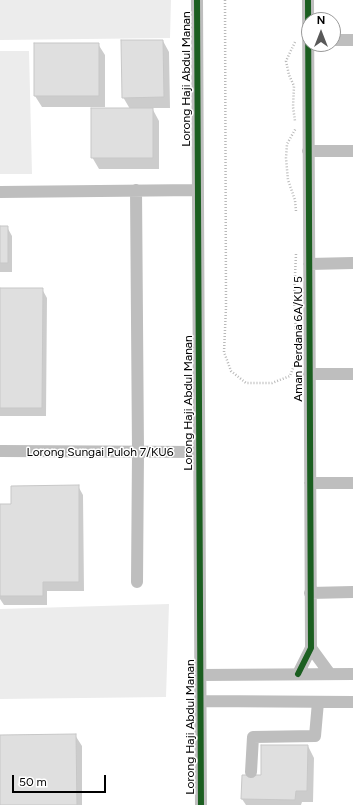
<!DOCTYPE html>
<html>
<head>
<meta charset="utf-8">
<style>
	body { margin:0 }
	#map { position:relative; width:353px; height:805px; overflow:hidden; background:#fff; font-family:Figtree,sans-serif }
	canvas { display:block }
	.north { position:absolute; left:301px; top:12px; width:40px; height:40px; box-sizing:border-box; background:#fff; border:1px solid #999; border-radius:50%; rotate:0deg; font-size:11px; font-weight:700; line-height:16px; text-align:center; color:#000 }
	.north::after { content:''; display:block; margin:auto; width:14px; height:18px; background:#595959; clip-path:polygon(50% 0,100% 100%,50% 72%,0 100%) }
	.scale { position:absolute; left:12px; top:775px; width:94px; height:18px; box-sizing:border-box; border:2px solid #000; border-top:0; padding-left:5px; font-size:12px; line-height:14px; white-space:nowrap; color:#000; -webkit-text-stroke:3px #fff; paint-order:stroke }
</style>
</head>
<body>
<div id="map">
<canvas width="353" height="805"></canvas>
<div class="north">N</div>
<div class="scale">50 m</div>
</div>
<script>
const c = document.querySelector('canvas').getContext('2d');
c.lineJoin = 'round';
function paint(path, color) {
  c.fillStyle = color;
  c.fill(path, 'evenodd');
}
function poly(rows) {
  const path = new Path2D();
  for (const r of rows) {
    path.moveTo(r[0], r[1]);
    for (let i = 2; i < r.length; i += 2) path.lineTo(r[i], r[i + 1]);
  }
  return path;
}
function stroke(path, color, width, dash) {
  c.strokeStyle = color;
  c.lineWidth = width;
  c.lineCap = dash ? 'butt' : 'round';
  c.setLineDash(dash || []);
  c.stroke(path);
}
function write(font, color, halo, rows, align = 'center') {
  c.font = font + ' Figtree,sans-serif';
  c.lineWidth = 3;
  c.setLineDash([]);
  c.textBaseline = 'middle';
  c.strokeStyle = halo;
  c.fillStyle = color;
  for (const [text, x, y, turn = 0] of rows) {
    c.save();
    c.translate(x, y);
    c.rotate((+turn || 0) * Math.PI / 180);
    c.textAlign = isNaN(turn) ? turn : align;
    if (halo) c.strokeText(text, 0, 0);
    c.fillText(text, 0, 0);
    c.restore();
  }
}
const green = poly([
	[0,0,171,0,170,38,0,40],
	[0,51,29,51,32,174,0,174],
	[169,604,166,697,0,699,0,609]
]);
const shadow = poly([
	[163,41,169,52,170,108,152,108,159,121,159,169,99,169,92,157,130,109,123,97],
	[98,44,105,55,105,107,42,107,35,96],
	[0,227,7,227,12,236,12,272,0,272],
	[0,289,42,289,47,298,46,416,0,416],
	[78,486,83,495,84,591,47,591,47,605,4,605,0,599,0,505,12,505],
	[75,735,82,746,82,805,0,805,0,736],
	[308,746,314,758,313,802,302,802,301,805,246,805,242,799,243,776,262,776]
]);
const building = poly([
	[121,40,163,40,164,97,122,98,121,40],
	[34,43,99,43,99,96,34,96,34,43],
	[91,108,153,108,153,158,91,158,91,108],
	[0,226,8,226,8,263,0,263,0,226],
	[0,288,43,288,42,408,0,408,0,288],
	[79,485,79,582,43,582,43,596,0,596,0,504,11,504,11,486,79,485],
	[76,734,77,805,0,805,0,735,76,734],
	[261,745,308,745,307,791,296,791,295,800,241,799,242,775,261,775,261,745]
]);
const path = poly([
	[225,0,226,307,224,352,231,371,246,383,272,383,290,376,296,360,296,352],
	[295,42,286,61,289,75,294,86,293,107,295,121],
	[296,211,295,200,288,180,286,158,287,144,296,128],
	[296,254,294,297,296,333]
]);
const minor = poly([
	[197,0,201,805],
	[333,40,353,40],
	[308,151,353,151],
	[136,190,138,452,137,582],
	[0,192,198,190],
	[309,264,353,263],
	[309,374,353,374],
	[0,451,199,452],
	[310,483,353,483],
	[310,593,353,592],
	[311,648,330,674],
	[298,674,311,648,308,0],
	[201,675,353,674],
	[201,701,353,702],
	[251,772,253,737,315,736,318,702]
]);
const cycleway = poly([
	[197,0,201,805],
	[298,674,311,648,308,0]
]);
const streetNames = [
	["Lorong Haji Abdul Manan",186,79,-90],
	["Aman Perdana 6A/KU 5",298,339,-90],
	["Lorong Haji Abdul Manan",188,403,-90],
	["Lorong Sungai Puloh 7/KU6",100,452],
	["Lorong Haji Abdul Manan",190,727,-90]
];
paint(green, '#ececec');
paint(shadow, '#0003');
paint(building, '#dfdfdf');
stroke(building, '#c7c7c7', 1);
stroke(path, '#b9b9b9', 2.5, [1, 2]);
stroke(minor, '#bebebe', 12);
stroke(cycleway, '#1b5e20', 6);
write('12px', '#000', '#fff', streetNames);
</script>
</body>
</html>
